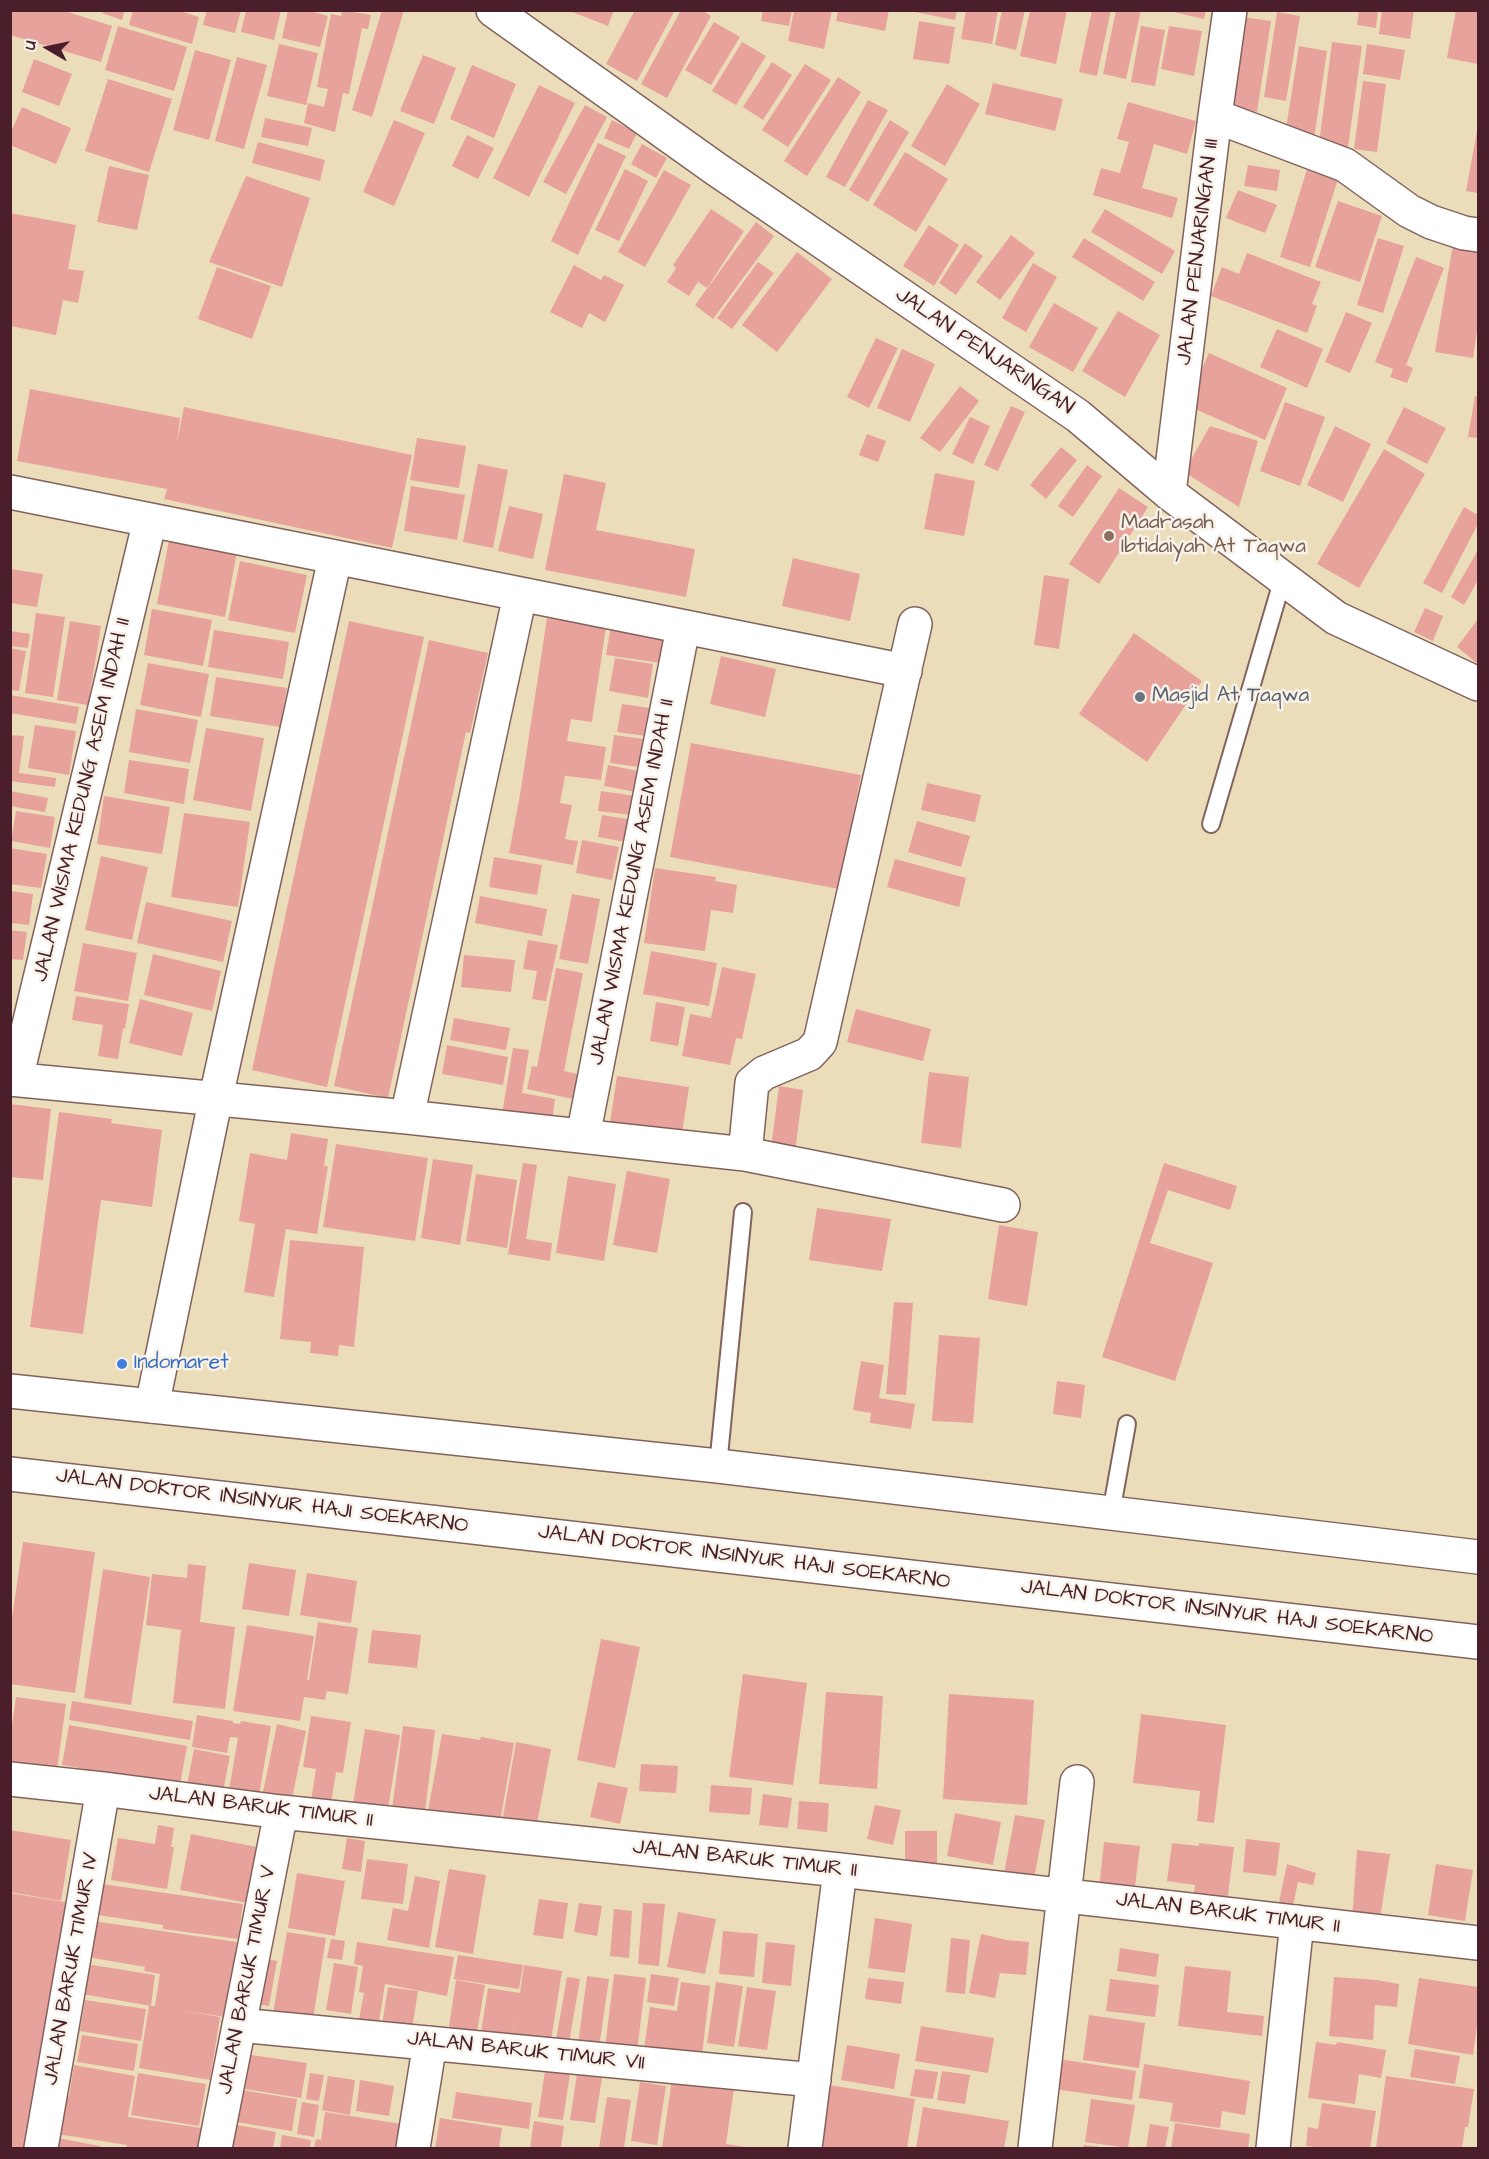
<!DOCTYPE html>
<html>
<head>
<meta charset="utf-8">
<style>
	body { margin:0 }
	#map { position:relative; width:1489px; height:2159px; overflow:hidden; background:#ecddba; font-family:"Architects Daughter",sans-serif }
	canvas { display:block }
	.frame { position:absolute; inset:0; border:12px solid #4a1f2b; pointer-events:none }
	.north { position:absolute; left:18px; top:18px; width:60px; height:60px; -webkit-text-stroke:4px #f7f3e8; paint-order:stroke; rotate:279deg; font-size:16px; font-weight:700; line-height:24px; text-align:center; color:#4a1f2b }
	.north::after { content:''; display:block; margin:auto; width:21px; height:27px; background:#4a1f2b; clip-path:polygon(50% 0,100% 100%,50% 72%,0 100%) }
</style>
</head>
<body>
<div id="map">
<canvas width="1489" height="2159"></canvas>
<div class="frame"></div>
<div class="north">U</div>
</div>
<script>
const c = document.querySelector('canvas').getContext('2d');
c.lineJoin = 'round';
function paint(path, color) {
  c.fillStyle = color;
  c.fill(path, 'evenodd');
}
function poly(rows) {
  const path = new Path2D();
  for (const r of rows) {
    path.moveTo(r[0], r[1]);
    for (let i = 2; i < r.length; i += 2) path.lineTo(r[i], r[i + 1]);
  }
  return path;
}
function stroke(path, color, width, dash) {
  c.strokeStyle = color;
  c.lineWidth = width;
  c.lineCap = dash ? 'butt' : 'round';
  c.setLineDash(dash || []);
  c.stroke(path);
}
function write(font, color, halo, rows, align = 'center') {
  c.font = font + ' "Architects Daughter",sans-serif';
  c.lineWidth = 5;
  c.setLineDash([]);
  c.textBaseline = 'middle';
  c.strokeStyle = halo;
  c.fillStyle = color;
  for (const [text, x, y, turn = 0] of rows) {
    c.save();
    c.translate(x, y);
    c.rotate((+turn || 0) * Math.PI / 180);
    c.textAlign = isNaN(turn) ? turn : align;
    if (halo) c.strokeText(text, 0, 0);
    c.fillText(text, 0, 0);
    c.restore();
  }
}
const building = poly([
	[10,10,62,10,112,26,101,62,10,35],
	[103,10,125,10,122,20,102,13],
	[133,10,177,10,199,17,192,44,129,25],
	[207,10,241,10,235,33,203,25],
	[246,10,281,10,274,40,241,32],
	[288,10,306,10,328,16,320,47,282,38],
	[342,10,371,15,368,29,362,28,349,94,343,93,335,132,304,123,308,103,324,107,328,89,317,87,331,14,341,16],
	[382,10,404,10,372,117,352,110],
	[567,10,614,10,608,26],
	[635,10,675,10,637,81,606,64],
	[681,10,702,10,711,16,667,98,641,84],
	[763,10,792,10,789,26,761,21],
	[794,10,832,10,824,49,788,41],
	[838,10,889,10,885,31,836,21],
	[905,10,957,10,955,20],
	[966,10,998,10,992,44,961,39],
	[1002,10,1025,10,1016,50,995,45],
	[1030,10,1067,10,1056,64,1020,56],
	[1092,10,1111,10,1097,76,1079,72],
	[1116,10,1141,10,1126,79,1103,74],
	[1165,10,1206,10,1204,19],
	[1359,10,1378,10,1376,28,1357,25],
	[1382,10,1414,10,1410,39,1379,34],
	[1456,10,1478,10,1478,64,1447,58],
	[1277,12,1300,16,1286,101,1264,97],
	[1242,17,1271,21,1257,112,1227,107],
	[919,21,955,27,949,64,913,59],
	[714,22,740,37,711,85,685,70],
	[118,26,187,47,174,91,105,70],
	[1141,26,1165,30,1155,86,1131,82],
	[1169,26,1202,31,1194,76,1161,69],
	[742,42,766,56,736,105,712,91],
	[1332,42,1362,46,1348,147,1319,144],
	[279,44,318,53,306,105,267,96],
	[1367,44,1405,50,1400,80,1363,74],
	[1299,46,1327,51,1314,139,1285,135],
	[195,50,231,60,209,140,173,130],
	[423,55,456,68,434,124,400,111],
	[237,57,267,65,244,149,215,141],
	[34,59,72,74,59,106,22,92],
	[772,62,792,75,763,120,743,107],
	[805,64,831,80,788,147,762,130],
	[472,65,516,84,494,138,450,119],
	[838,77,861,92,807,176,784,161],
	[108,79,172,99,149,172,85,151],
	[1363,81,1386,84,1377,152,1354,149],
	[993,83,1063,99,1055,131,985,114],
	[947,84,980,104,945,166,911,146],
	[539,85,575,103,529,197,493,178],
	[868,100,888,110,845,187,826,177],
	[1128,102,1196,121,1187,154,1154,144,1142,188,1178,198,1172,218,1093,195,1101,168,1120,173,1129,142,1117,139],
	[585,105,607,117,566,194,543,182],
	[22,107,71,128,56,164,10,145,10,134],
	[265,118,312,128,308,146,261,137],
	[394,120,425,133,394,206,363,192],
	[612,120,637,133,629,149,604,138],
	[890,120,909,132,868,202,849,190],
	[1477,131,1478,131,1478,193,1466,191],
	[467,135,494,148,478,179,452,166],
	[258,142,325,160,320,181,252,163],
	[598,143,626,156,578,255,551,241],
	[642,144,667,158,656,178,631,164],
	[905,152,948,179,916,232,873,205],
	[1248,165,1280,170,1277,191,1244,186],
	[109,166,149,175,137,230,97,222],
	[625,169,648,181,619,241,595,230],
	[1307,169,1338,179,1310,267,1280,257],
	[664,170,691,185,645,267,618,252],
	[246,176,310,198,282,287,209,262],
	[1238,190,1277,205,1265,233,1226,218],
	[1338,201,1382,216,1360,282,1315,267],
	[711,209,744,231,707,288,698,282,689,296,667,282,676,268,673,265],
	[1105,209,1175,251,1162,274,1091,232],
	[10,213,76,225,68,269,84,271,78,303,63,300,56,335,10,326],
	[756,222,774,236,713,319,695,305],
	[929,225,959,245,934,286,903,266],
	[1011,235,1035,253,1000,300,976,282],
	[1084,238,1155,282,1143,301,1072,257],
	[1378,238,1404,246,1383,313,1357,305],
	[965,243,983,256,956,295,939,283],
	[1453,244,1478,248,1478,324,1473,358,1435,352],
	[797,252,832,279,777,352,742,325],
	[1247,253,1321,282,1312,304,1317,306,1307,333,1211,296,1222,267,1239,274],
	[1416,257,1444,268,1406,365,1413,368,1407,383,1390,377,1393,369,1375,362],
	[758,262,774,273,732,329,717,318],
	[1033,263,1057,277,1026,332,1002,318],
	[574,265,601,280,604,275,624,285,605,322,589,313,582,328,550,312],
	[217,267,271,286,252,339,198,319],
	[1054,303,1098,328,1073,372,1029,347],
	[1118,311,1160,335,1125,397,1082,371],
	[1346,312,1372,323,1350,373,1325,362],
	[1277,329,1323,349,1307,388,1260,367],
	[876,338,898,348,869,408,847,397],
	[902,349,935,364,910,422,877,408],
	[1209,353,1287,388,1265,440,1186,405],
	[960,386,979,401,940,452,920,438],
	[30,389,180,418,177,442,184,407,412,455,392,548,164,499,167,489,17,461],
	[1475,396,1478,397,1478,438,1468,437],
	[1285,402,1325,417,1300,486,1260,471],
	[1011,406,1025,412,998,471,984,465],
	[1404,407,1446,428,1427,464,1386,443],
	[970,417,990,426,973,464,952,454],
	[1210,426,1258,441,1239,507,1184,472],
	[1335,426,1371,444,1343,502,1307,485],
	[867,434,886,441,878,462,859,455],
	[417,438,466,446,459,488,410,480],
	[1061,447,1077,460,1046,499,1030,485],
	[1384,449,1425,474,1359,588,1317,564],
	[478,464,508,470,493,548,463,542],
	[1087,465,1102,476,1073,517,1058,506],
	[935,473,975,481,964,536,924,529],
	[564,474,606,483,596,530,695,549,686,597,545,570],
	[411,486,465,495,457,540,404,531],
	[1119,488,1148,507,1099,584,1069,564],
	[509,506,543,514,533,559,498,551],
	[1464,507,1478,515,1478,524,1442,593,1423,583],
	[169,540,237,552,225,617,157,604],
	[1478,550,1478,580,1464,605,1451,597],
	[793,558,860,574,850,621,782,606],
	[240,561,307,575,295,633,228,620],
	[10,569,43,574,37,607,10,603],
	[1044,575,1069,579,1059,649,1034,645],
	[1425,608,1443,616,1433,641,1414,632],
	[152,609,212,620,203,666,144,655],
	[36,613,65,617,53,697,25,693],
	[547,618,606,627,592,722,571,719,567,741,606,747,601,780,558,775,565,776,560,803,572,805,565,839,578,841,573,865,509,853,520,795],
	[1478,619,1478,664,1457,647],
	[70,621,101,626,88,705,57,700],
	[349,621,424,637,327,1087,252,1070],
	[611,626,665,634,660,663,606,655],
	[214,630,289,642,283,679,208,667],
	[10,631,30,634,28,648,10,646],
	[1134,633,1202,681,1147,762,1079,714],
	[429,640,488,653,470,733,466,732,388,1098,334,1086],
	[10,648,26,651,19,691,10,690],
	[721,656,776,669,765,717,710,704],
	[615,658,653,664,648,698,609,691],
	[148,663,209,674,201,717,140,705],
	[216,677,287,688,280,727,210,716],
	[10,695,79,707,76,724,10,713],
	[622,704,657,709,652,737,617,732],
	[136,709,198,720,190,763,129,752],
	[35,725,76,731,69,775,28,768],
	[206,728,264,738,251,811,193,800],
	[10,735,24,736,19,773,56,778,55,787,10,781],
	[614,735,651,740,646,768,610,763],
	[691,743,861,775,839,889,670,857],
	[129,760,189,769,184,804,124,793],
	[608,765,644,772,641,793,604,786],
	[927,783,981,795,975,822,921,810],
	[10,791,48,798,45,812,10,806],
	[601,791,642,797,640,816,598,811],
	[104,796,170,807,162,854,97,844],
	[16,811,55,817,50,848,11,841],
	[184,813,250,822,238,907,171,897],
	[602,815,640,821,637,844,598,837],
	[917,821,970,836,961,867,908,852],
	[582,840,619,847,612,880,576,873],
	[10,848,47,854,41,888,10,884],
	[101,856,148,867,132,940,85,930],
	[494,857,542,865,537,895,489,887],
	[895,859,966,878,959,907,887,887],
	[655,868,716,877,715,881,737,885,733,913,711,910,705,951,644,943],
	[10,891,33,894,29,925,10,923],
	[572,894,600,899,588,964,559,959],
	[480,896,547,909,542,936,475,923],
	[146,902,232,921,223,962,137,943],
	[10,930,27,932,23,960,10,959],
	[528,940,558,945,546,1001,532,999,537,971,523,969],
	[83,943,137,953,128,1001,74,991],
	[651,951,717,963,709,1006,643,994],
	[153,954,221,971,212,1011,144,995],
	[464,955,515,960,511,992,461,987],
	[722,967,756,974,742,1039,736,1038,730,1065,682,1056,690,1014,711,1018],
	[556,968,583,973,564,1071,578,1074,573,1099,527,1089,532,1066,537,1067],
	[76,996,129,1004,125,1029,123,1028,118,1059,98,1056,103,1025,72,1020],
	[140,999,193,1013,182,1056,129,1043],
	[656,1002,685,1007,678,1046,650,1041],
	[856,1009,931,1029,923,1061,847,1042],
	[454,1018,510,1028,506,1050,450,1040],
	[447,1045,508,1057,503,1085,442,1074],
	[513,1048,529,1050,522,1093,555,1099,552,1123,502,1114],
	[929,1072,969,1077,961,1148,921,1143],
	[617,1076,689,1087,682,1134,610,1123],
	[779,1086,803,1090,795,1152,771,1148],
	[10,1104,51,1109,43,1180,10,1177],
	[59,1112,112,1119,111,1123,162,1130,152,1207,101,1200,83,1334,30,1327],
	[291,1133,328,1139,324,1166,328,1166,317,1234,286,1229,274,1297,244,1292,255,1224,239,1221,250,1153,287,1160],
	[336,1144,428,1158,415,1241,323,1227],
	[433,1159,473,1165,460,1245,421,1238],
	[523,1163,537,1165,526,1239,552,1243,550,1261,508,1254],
	[1164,1163,1237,1186,1230,1210,1168,1190,1150,1243,1213,1263,1175,1381,1102,1357],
	[627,1171,670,1179,657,1253,613,1245],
	[476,1174,517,1180,507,1248,466,1241],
	[568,1176,616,1184,604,1261,556,1253],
	[817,1208,891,1219,882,1271,809,1260],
	[999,1225,1038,1232,1027,1306,988,1299],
	[290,1240,364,1247,354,1347,339,1345,338,1356,310,1353,311,1342,280,1339],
	[894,1302,913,1303,906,1395,886,1394],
	[939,1335,980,1338,973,1423,932,1421],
	[861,1361,884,1365,879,1398,915,1404,911,1429,870,1423,871,1413,853,1410],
	[1057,1381,1085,1385,1081,1418,1053,1414],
	[23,1542,95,1552,75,1693,10,1684,10,1632],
	[249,1563,296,1570,289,1616,242,1609],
	[188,1564,206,1566,200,1622,235,1627,225,1709,173,1703,181,1630,146,1625,152,1574,187,1578],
	[103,1569,150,1577,131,1705,84,1698],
	[307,1573,357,1581,351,1623,300,1615],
	[318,1622,358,1628,348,1694,327,1691,325,1700,304,1697,300,1721,233,1711,247,1625,314,1636,307,1680,309,1680],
	[372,1630,421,1635,417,1668,368,1663],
	[601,1639,640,1647,615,1768,577,1760],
	[743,1674,807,1683,793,1785,729,1777],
	[826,1692,883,1696,877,1789,819,1784],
	[949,1694,1034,1700,1027,1805,943,1799],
	[16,1697,66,1704,57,1770,10,1764,10,1739],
	[72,1701,193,1721,190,1740,69,1720],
	[1141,1714,1226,1725,1214,1823,1197,1821,1200,1791,1133,1783],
	[197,1715,233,1721,233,1723,240,1724,241,1721,271,1726,259,1795,229,1790,238,1738,230,1737,227,1753,192,1747],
	[311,1716,351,1722,343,1773,336,1772,330,1810,310,1807,316,1769,303,1767],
	[277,1724,306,1731,290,1808,261,1802],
	[69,1725,187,1746,180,1785,62,1765],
	[403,1726,435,1730,424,1820,391,1817],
	[365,1729,400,1735,387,1815,352,1810],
	[442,1734,480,1740,481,1737,514,1743,500,1822,428,1811],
	[516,1742,551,1749,536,1829,502,1823],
	[194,1749,230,1756,223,1791,187,1785],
	[641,1764,678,1766,676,1793,639,1791],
	[598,1782,628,1788,620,1824,590,1817],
	[711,1785,752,1788,750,1815,709,1812],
	[763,1794,792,1798,788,1828,759,1825],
	[799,1801,829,1803,827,1832,797,1829],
	[875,1805,901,1810,893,1845,867,1839],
	[955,1813,1001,1822,993,1865,947,1856],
	[1015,1815,1045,1820,1034,1879,1004,1874],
	[158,1825,174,1828,171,1847,174,1847,167,1889,111,1880,118,1838,155,1844],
	[10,1830,71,1840,61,1901,10,1892],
	[905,1831,937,1831,937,1868,905,1868],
	[191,1834,257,1847,247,1903,180,1890],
	[347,1838,365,1841,361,1872,342,1869],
	[1246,1839,1280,1843,1276,1876,1243,1872],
	[1104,1842,1140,1846,1134,1894,1099,1889],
	[1172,1843,1199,1846,1199,1843,1234,1847,1227,1903,1193,1899,1195,1885,1167,1881],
	[1357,1850,1390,1854,1379,1925,1352,1920],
	[367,1859,408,1864,403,1904,361,1899],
	[1287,1864,1316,1873,1313,1885,1298,1882,1291,1915,1277,1912],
	[1436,1864,1473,1870,1465,1921,1428,1915],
	[449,1869,486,1875,473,1954,435,1947],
	[297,1873,345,1881,335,1936,288,1928],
	[415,1876,440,1881,429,1948,387,1940,393,1908,408,1911],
	[102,1884,243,1904,238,1939,163,1929,163,1925,98,1915],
	[10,1893,70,1903,29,2148,10,2148],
	[539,1899,568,1903,563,1939,533,1935],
	[579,1903,602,1906,597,1936,574,1932],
	[643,1903,665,1904,659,1966,638,1964],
	[614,1909,632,1911,629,1958,610,1956],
	[678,1912,716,1919,705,1974,667,1967],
	[875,1918,912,1924,905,1973,868,1968],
	[93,1921,237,1942,225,2017,180,2010,220,2017,210,2080,139,2068,149,2006,155,2006,160,1974,144,1971,145,1967,87,1957],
	[723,1931,758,1934,754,1977,719,1974],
	[287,1932,326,1938,313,2019,273,2013],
	[981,1934,1007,1940,1029,1942,1026,1975,1000,1973,995,1998,969,1993],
	[951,1938,970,1940,965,1994,946,1992],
	[331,1939,345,1941,342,1960,327,1958],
	[357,1942,454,1957,447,1996,385,1984,379,2022,359,2019,364,1993,359,1992,363,1966,354,1964],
	[766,1942,795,1945,791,1986,762,1983],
	[1120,1948,1159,1954,1156,1977,1117,1971],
	[458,1955,523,1965,519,1989,454,1979],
	[259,1958,277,1961,269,2006,251,2003],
	[334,1963,358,1967,351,2014,326,2010],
	[86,1964,155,1975,151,2006,82,1994],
	[524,1965,562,1971,550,2047,512,2040,516,2013,511,2044,480,2039,488,1988,520,1993],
	[1185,1966,1231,1971,1227,2012,1264,2016,1262,2036,1178,2026],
	[614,1974,646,1978,637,2052,605,2048],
	[651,1974,679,1978,674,2006,647,2002],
	[587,1976,609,1979,599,2048,578,2045],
	[567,1977,580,1979,568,2049,555,2046],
	[1334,1977,1377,1980,1399,1984,1397,2007,1375,2005,1373,2040,1329,2036],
	[868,1978,904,1982,901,2004,865,1999],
	[1419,1978,1478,1987,1478,2018,1473,2055,1408,2044],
	[1110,1979,1159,1985,1155,2017,1106,2011],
	[456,1980,485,1985,477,2032,449,2027],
	[681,1982,710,1986,701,2064,643,2056,650,2007,677,2011],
	[716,1982,743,1986,734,2047,707,2043],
	[388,1987,418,1991,412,2029,382,2025],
	[747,1987,776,1991,767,2050,738,2046],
	[85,2000,146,2009,141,2041,80,2031],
	[1089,2015,1145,2023,1139,2068,1083,2060],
	[921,2026,994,2038,988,2073,915,2061],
	[82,2035,138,2044,134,2071,77,2062],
	[1316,2042,1336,2045,1337,2042,1386,2050,1381,2078,1359,2074,1355,2104,1308,2098],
	[847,2045,900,2054,894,2089,841,2080],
	[1415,2049,1460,2056,1455,2084,1410,2077],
	[251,2055,307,2063,301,2098,245,2089],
	[1059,2059,1136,2071,1132,2100,1054,2089],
	[1144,2064,1250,2081,1245,2115,1222,2111,1220,2128,1170,2121,1173,2103,1139,2098],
	[74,2065,135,2076,128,2117,202,2128,199,2148,126,2148,127,2145,57,2134,63,2096,69,2097],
	[915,2069,938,2072,933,2099,910,2096],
	[545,2071,570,2074,563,2120,538,2117],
	[942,2071,970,2075,965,2104,937,2100],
	[138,2073,206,2084,199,2126,131,2115],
	[310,2073,324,2075,319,2101,306,2099],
	[577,2074,602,2078,595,2123,570,2120],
	[328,2076,355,2080,350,2115,322,2110],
	[1386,2076,1474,2089,1468,2127,1465,2127,1462,2148,1376,2148],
	[672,2079,734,2089,726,2144,750,2148,662,2148],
	[360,2080,394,2086,389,2116,356,2111],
	[640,2082,666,2086,657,2145,631,2141],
	[829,2085,915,2099,907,2148,832,2148,819,2146],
	[241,2090,297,2099,292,2131,236,2122],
	[456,2092,532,2103,529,2129,452,2118],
	[607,2097,631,2100,624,2148,599,2148],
	[1091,2099,1135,2105,1128,2148,1085,2142],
	[302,2102,319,2105,314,2137,297,2134],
	[1322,2103,1376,2111,1370,2148,1326,2148,1306,2146,1308,2127,1318,2129],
	[923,2107,1009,2121,1004,2148,916,2148],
	[325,2112,402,2124,398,2148,314,2148,316,2139,321,2140],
	[440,2118,502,2128,499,2148,435,2148],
	[534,2121,564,2126,561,2148,530,2148],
	[1175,2123,1250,2134,1248,2148,1171,2148],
	[1150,2124,1169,2127,1165,2148,1146,2148],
	[237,2125,276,2132,273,2148,233,2148],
	[282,2135,311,2140,310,2148,280,2148],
	[58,2138,100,2146,100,2148,56,2148],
	[1084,2145,1100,2147,1100,2148,1083,2148]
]);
const lane = poly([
	[1211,824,1283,578],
	[718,1466,743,1212],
	[1111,1513,1127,1424]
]);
const street = poly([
	[493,10,716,169,1078,416,1169,493,1336,618,1478,684],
	[1215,116,1345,165,1409,211,1431,222,1464,233,1478,235],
	[10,492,905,671],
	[1169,493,1215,116,1230,10],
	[10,1079,407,1117,745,1154,1003,1205],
	[16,1079,150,520],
	[407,1117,520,595],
	[583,1136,683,628],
	[745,1154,752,1083,764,1073,809,1054,820,1042,915,624],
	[152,1406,216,1097,335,558],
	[10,1779,103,1789,281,1812,840,1870,1478,1943],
	[239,2025,814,2080],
	[41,2148,103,1789],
	[215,2148,281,1812],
	[413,2148,430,2043],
	[805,2148,840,1870],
	[1035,2148,1077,1782],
	[1273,2148,1297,1922]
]);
const primary = poly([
	[10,1391,718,1466,1478,1557],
	[10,1474,1478,1642]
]);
const markers = [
	[1109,536,6,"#8d6e63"],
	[1140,697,6,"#6b7280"],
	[122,1364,6,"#3f7fe0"]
];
const streetNames = [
	["JALAN PENJARINGAN III",1199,252,-83],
	["JALAN PENJARINGAN",984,352,34],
	["JALAN WISMA KEDUNG ASEM INDAH II",83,800,-77],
	["JALAN WISMA KEDUNG ASEM INDAH II",633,882,-79],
	["JALAN DOKTOR INSINYUR HAJI SOEKARNO",262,1502,7],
	["JALAN DOKTOR INSINYUR HAJI SOEKARNO",744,1558,7],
	["JALAN DOKTOR INSINYUR HAJI SOEKARNO",1227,1613,7],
	["JALAN BARUK TIMUR II",261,1808,7],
	["JALAN BARUK TIMUR II",745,1860,6],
	["JALAN BARUK TIMUR II",1228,1914,7],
	["JALAN BARUK TIMUR IV",72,1969,-80],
	["JALAN BARUK TIMUR V",248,1980,-79],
	["JALAN BARUK TIMUR VII",526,2052,6]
];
const educationNames = [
	["Madrasah",1121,524],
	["Ibtidaiyah At Taqwa",1121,548]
];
const worshipNames = [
	["Masjid At Taqwa",1152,697]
];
const shopNames = [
	["Indomaret",134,1364]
];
paint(building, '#e7a29b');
stroke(lane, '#83625d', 20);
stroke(street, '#83625d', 36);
stroke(primary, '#83625d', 36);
stroke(lane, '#fff', 16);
stroke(street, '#fff', 33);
stroke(primary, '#fff', 33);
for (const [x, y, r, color] of markers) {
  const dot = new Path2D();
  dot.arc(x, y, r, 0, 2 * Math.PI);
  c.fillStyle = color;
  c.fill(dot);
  stroke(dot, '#f7f3e8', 2);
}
write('21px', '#4a1f2b', '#f7f3e8', streetNames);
write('21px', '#785e54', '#f7f3e8', educationNames, 'left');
write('21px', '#5b616d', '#f7f3e8', worshipNames, 'left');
write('21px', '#366cbe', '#f7f3e8', shopNames, 'left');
</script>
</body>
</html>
